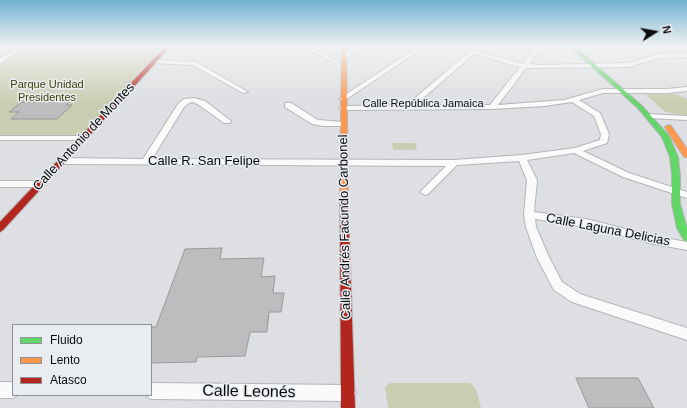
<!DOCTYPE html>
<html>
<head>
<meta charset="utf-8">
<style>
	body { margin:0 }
	#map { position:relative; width:687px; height:408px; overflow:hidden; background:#dddfe2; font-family:Helvetica,sans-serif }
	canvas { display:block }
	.legend { position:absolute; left:12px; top:324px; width:140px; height:72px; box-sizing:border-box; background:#e9edf1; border:1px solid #909396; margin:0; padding:5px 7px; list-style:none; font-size:12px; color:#0a0c0d }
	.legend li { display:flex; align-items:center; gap:8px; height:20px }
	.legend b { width:20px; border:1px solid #909396 }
	.north { position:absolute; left:635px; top:12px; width:40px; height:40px; -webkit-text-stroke:3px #e9edf1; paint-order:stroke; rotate:79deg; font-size:11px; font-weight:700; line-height:16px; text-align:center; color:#0a0c0d }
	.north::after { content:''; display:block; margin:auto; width:14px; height:18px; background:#0a0c0d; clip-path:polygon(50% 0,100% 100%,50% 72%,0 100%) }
</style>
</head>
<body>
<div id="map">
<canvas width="687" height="408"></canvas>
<ul class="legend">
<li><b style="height:5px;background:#63d668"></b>Fluido</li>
<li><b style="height:5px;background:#ff974d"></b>Lento</li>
<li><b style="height:5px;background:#b3261e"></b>Atasco</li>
</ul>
<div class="north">N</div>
</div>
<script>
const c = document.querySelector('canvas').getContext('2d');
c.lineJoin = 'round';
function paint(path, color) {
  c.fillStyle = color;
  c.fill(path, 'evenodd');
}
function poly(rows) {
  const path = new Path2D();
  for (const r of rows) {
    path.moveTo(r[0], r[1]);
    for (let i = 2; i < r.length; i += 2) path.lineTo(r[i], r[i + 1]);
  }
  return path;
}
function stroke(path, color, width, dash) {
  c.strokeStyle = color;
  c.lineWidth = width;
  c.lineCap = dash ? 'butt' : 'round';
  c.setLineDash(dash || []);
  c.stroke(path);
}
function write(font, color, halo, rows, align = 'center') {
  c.font = font + ' Helvetica,sans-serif';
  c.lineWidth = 3;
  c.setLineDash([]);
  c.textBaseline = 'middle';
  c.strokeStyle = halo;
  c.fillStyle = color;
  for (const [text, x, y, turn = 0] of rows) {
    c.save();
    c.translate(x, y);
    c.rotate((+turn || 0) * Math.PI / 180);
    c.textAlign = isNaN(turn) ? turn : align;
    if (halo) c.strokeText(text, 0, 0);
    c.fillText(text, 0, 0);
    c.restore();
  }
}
const green = poly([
	[24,46,157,46,163,50,83,137,0,137,0,60],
	[651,94,675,94,687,99,687,115,674,114,664,111,646,95],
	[392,143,415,143,417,150,393,150],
	[390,383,470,383,476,389,481,408,388,408,385,387]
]);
const building = poly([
	[60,97,75,97,66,105,72,105,57,119,11,119,19,112,9,112,22,102,54,102,60,97],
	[222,248,220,259,264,258,261,277,275,276,273,293,284,293,281,312,269,312,267,332,250,332,245,356,197,357,196,362,151,363,151,327,156,327,185,249,222,248],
	[576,378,638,378,654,408,589,408,576,378]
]);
const street = poly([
	[21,46,28,46,0,63,0,58,21,46],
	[300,46,308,46,334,59,329,60,300,46],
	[360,46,367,46,345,58,340,57,360,46],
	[419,46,426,46,345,100,339,99,419,46],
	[450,46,460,46,472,49,476,46,482,46,477,51,523,64,537,46,543,46,529,64,538,65,629,63,658,54,687,53,687,57,658,58,629,67,526,68,498,105,564,100,603,89,667,89,687,87,687,91,667,93,603,93,579,100,600,113,609,134,607,143,583,151,629,173,687,192,687,198,623,177,574,153,527,160,537,180,534,212,586,219,654,236,687,242,687,250,654,244,586,227,535,219,536,227,549,257,562,282,580,294,687,328,687,340,572,302,554,290,537,258,526,227,524,215,527,180,519,161,457,165,428,194,425,195,420,192,446,166,63,164,59,161,63,158,143,159,178,104,184,99,194,98,205,101,231,121,230,123,224,123,199,105,193,102,189,103,184,107,152,159,454,160,522,155,575,148,600,140,601,134,594,116,572,102,545,106,492,109,343,110,339,108,343,106,407,105,469,52,450,46],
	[474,54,520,67,490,105,415,105,474,54],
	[154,60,196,62,248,92,243,93,193,65,152,63,151,62,154,60],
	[285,103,291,103,318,120,343,122,347,124,343,126,323,126,312,124,285,107,285,103],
	[646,114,687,116,687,120,649,118,645,116,646,114],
	[0,136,85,136,89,138,85,140,0,140,0,136],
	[0,181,41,181,46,184,41,187,0,187,0,181],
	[0,382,13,382,13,395,18,395,13,398,0,398,0,382],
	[151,383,348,385,353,388,356,393,353,398,348,401,151,399,145,395,151,395,151,383]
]);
const fast = poly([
	[569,46,574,46,642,106,669,136,678,157,680,175,680,204,687,228,687,241,684,240,677,228,672,204,672,175,670,157,662,137,638,108,569,46]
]);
const slow = poly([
	[342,46,346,46,348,200,344,203,340,200,342,46],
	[669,125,671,126,687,149,687,157,684,157,665,127,669,125]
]);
const jam = poly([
	[166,46,171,46,3,230,0,232,0,222,166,46],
	[344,197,348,200,355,408,341,408,340,200,344,197]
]);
const farParknames = [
	["Parque Unidad",47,85],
	["Presidentes",47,98]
];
const farStreetnames = [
	["Calle República Jamaica",423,104]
];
const streetNames = [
	["Calle Antonio de Montes",84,137,-47],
	["Calle R. San Felipe",204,161],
	["Calle Andrés Facundo Carbonel",345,227,-91],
	["Calle Laguna Delicias",608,230,11]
];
const nearStreetnames = [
	["Calle Leonés",249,392,1]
];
paint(green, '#c9cdb1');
paint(building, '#bdbdbf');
stroke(building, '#99999a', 1);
stroke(street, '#b3b5b7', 2);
stroke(fast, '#b3b5b7', 2);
stroke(slow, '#b3b5b7', 2);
stroke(jam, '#b3b5b7', 2);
paint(street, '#fafafb');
paint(fast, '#63d668');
paint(slow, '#ff974d');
paint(jam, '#b3261e');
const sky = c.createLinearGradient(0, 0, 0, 103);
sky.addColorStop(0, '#71b2d2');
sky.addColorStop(0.45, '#f0f1f2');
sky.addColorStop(1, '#f0f1f200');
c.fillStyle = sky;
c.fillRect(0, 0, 687, 103);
write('11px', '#404208', '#e9edf1', farParknames);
write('11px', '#0a0c0d', '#e9edf1', farStreetnames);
write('13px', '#0a0c0d', '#e9edf1', streetNames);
write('16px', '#0a0c0d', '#e9edf1', nearStreetnames);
</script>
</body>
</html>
